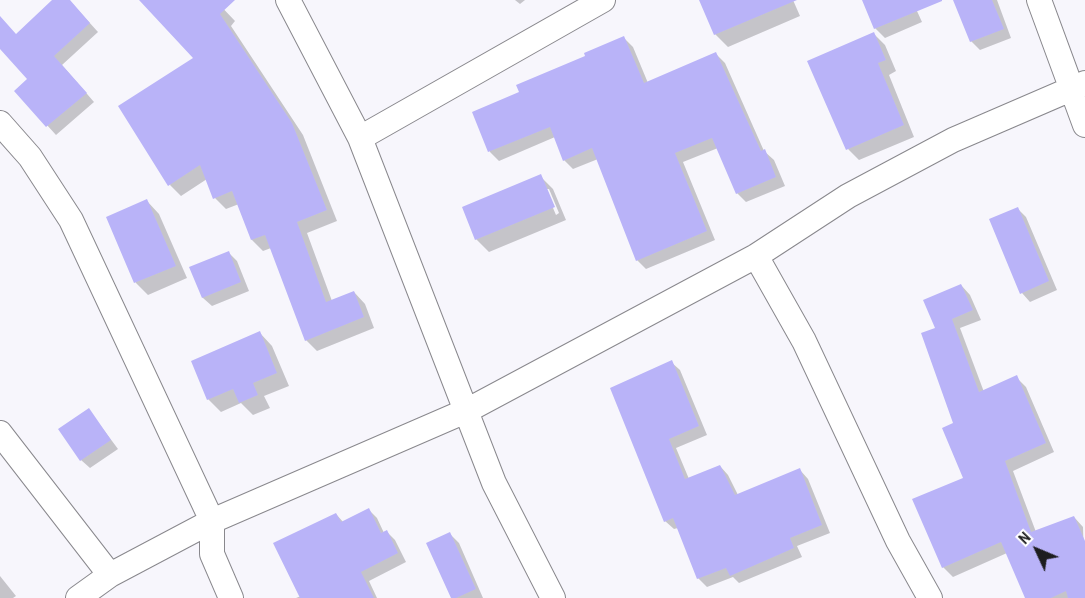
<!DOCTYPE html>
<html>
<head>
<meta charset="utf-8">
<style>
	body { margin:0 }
	#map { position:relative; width:1085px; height:598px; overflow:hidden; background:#f7f6fc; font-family:"Archivo Narrow",sans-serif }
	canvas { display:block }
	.north { position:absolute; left:1007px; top:520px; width:60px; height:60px; -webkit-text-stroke:4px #fff; paint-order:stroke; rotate:314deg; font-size:16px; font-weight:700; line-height:24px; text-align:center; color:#1d1d1f }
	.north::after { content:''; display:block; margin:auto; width:21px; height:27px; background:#1d1d1f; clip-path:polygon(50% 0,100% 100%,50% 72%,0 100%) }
</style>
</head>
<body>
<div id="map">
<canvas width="1085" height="598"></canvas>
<div class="north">N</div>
</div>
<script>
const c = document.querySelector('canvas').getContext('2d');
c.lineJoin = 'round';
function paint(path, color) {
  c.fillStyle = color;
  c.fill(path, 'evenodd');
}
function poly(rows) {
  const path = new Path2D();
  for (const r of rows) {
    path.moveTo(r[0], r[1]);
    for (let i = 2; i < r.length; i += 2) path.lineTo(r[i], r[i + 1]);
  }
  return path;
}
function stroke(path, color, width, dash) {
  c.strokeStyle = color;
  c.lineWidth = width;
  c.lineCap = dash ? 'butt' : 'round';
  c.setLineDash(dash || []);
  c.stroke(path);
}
const shadow = poly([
	[54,0,69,0,98,32,62,65,94,102,56,135,16,91,29,79,0,46,0,33,16,35],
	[146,0,215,0,235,21,231,26,303,135,337,221,307,233,332,301,354,292,365,304,374,328,317,351,306,340,271,248,263,251,252,240,239,204,226,209,215,198,207,179,181,196,170,185,196,58],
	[515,0,525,0,520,4],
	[701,0,793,0,800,16,728,47,715,34],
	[865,0,912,0,922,22,885,38,875,28],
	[955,0,997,0,1011,38,980,50,971,41],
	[874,34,885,45,896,71,889,75,914,137,859,160,848,149],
	[624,38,633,47,648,83,716,54,725,63,764,151,774,160,785,186,746,202,737,193,718,148,683,162,715,240,646,269,637,260,598,159,573,169,564,160,555,137,499,161,490,152,474,113,521,93],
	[540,176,553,189,566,220,489,252,476,239],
	[545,189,549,189,559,213,556,215],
	[147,201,159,214,187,278,148,295,136,283,108,218],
	[1017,208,1026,217,1057,290,1030,302,1022,293],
	[228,252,237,261,249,291,212,306,203,298,191,268],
	[961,285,970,295,981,320,960,328,984,392,1016,377,1026,387,1054,452,1013,471,1036,532,1074,517,1083,527,1085,598,1027,598,1007,553,953,577,943,567,964,478,937,329],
	[260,333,272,346,289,386,264,396,270,408,253,415,241,403,221,412,208,399],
	[671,362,680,370,707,435,676,448,689,479,720,466,728,475,738,495,800,470,808,479,830,533,797,546,802,557,739,583,733,577,707,587,698,578,678,528,674,529,665,521],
	[89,410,118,449,90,468,81,460],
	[369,510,377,518,384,533,387,532,395,540,406,562,369,581,377,598,296,598,301,596,336,514,344,523],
	[450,534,459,543,483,598,453,598],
	[0,576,16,596,13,598,0,598]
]);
const building = poly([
	[52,0,70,0,90,23,54,56,87,93,46,127,14,91,27,79,0,49,0,16,16,34],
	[139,0,235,0,220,14,292,123,327,210,297,222,326,302,354,291,364,317,305,341,265,235,251,240,232,191,213,199,200,165,168,186,118,106,193,58],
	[699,0,797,0,714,35],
	[862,0,942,0,942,1,874,29],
	[953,0,992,0,1004,29,970,42],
	[874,32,886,60,878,63,904,125,846,150,807,61],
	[624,36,644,83,716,52,761,151,765,149,776,177,736,194,712,138,675,153,707,231,636,261,592,148,563,161,550,127,488,152,472,112,519,92,516,85,585,56,584,53],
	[541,174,555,207,475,240,462,207],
	[147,199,176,266,134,283,106,217],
	[1018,207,1049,281,1020,294,989,219],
	[229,251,241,282,202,298,189,267],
	[961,284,973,310,952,319,979,392,1017,375,1046,443,1005,461,1031,532,1074,516,1085,541,1085,598,1068,598,1066,591,1051,598,1025,598,1001,542,942,568,912,499,963,478,942,428,953,423,921,333,935,328,923,300],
	[260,331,277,373,253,383,258,395,239,403,233,389,207,400,191,361],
	[672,360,699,426,669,439,685,479,720,465,735,495,800,468,822,525,790,538,794,548,730,576,726,568,697,579,673,518,664,522,610,388],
	[89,408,111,440,80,461,58,429],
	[369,508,381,533,387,530,398,553,361,572,374,598,300,598,273,543,336,513,341,522],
	[450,532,476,589,456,598,451,598,426,543]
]);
const minor = poly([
	[288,0,360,138,494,483,553,598],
	[1039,0,1085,125],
	[0,123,30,157,71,220,212,521,212,554,231,598],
	[360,138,603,0],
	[756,256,804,341,898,541,930,598],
	[0,433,110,575],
	[78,598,110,575,212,521,468,410,756,256,848,196,953,140,1085,83]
]);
paint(shadow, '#0003');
paint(building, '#b9b3f8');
stroke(minor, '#89888d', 26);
stroke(minor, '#fff', 24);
</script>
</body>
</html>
